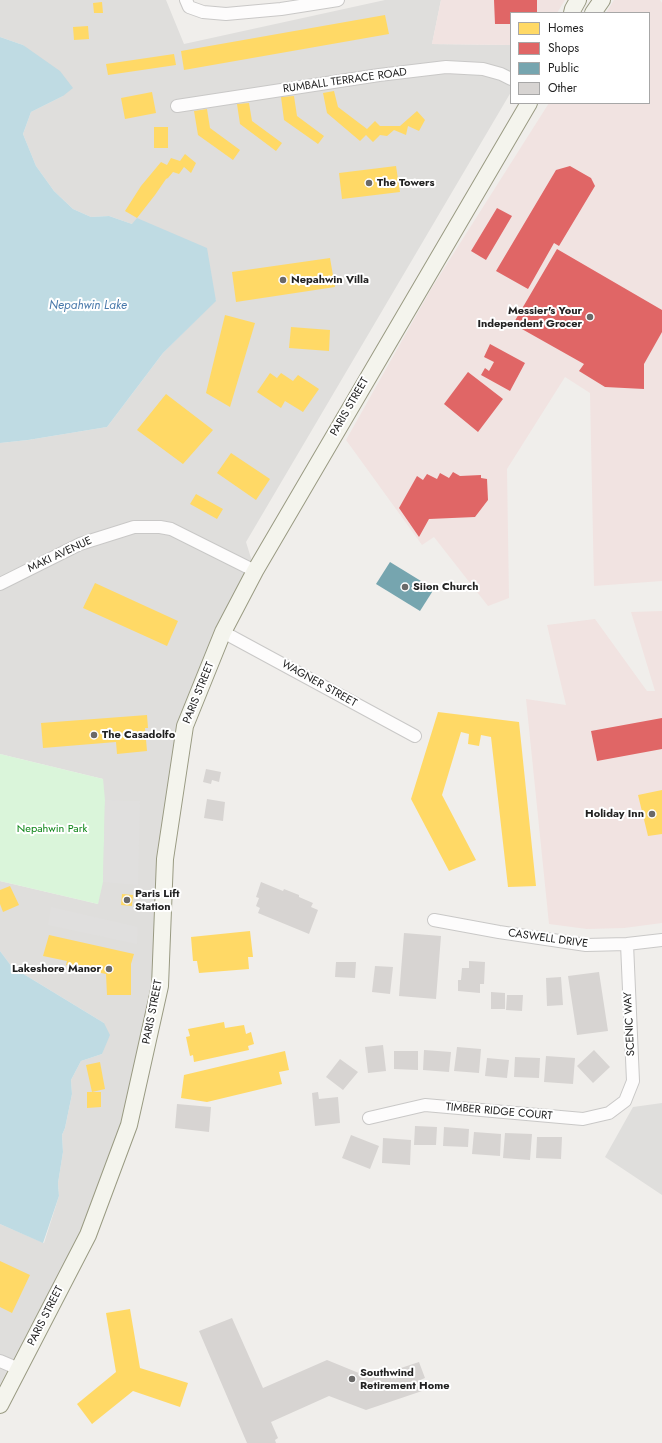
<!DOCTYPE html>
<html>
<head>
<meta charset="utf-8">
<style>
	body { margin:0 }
	#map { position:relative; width:662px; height:1443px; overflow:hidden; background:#f0eeeb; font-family:Jost,sans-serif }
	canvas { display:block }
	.legend { position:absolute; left:510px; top:12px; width:140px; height:92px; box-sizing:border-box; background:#fff; border:1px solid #a7a7a7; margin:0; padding:5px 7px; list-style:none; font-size:12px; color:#222 }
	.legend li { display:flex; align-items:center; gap:8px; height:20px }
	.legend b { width:20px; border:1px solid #a7a7a7 }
</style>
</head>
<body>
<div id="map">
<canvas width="662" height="1443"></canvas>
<ul class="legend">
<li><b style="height:11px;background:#ffd966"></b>Homes</li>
<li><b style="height:11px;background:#e06666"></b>Shops</li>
<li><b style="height:11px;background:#76a5af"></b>Public</li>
<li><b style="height:11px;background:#d7d4d2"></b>Other</li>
</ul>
</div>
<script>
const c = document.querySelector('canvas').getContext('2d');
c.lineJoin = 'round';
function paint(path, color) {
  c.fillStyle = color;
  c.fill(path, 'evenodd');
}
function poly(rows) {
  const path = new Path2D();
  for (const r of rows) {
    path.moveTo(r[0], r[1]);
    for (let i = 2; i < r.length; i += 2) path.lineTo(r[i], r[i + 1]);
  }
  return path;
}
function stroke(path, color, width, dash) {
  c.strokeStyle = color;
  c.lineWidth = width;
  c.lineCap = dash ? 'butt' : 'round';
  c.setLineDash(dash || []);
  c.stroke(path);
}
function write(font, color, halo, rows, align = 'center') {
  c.font = font + ' Jost,sans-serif';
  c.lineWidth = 4;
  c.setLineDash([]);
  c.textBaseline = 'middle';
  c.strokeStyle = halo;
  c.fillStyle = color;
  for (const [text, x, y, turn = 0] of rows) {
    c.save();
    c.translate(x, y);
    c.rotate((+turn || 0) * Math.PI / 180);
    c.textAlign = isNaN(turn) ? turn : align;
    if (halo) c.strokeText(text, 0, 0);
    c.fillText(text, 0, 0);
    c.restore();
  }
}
const residential = poly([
	[0,0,166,0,184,44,385,0,441,0,432,44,511,45,511,92,246,542,255,571,185,726,160,986,129,1125,88,1235,0,1405,0,1224,44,1243,59,1196,58,1183,63,1152,62,1135,65,1128,72,1094,71,1080,81,1061,102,1054,104,1023,12,967,0,951,0,881,98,904,103,779,0,754,0,443,28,440,107,427,163,353,216,300,132,224,109,216,91,217,73,209,54,191,36,166,23,134,31,112,63,96,23,45,0,37],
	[662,1103,662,1195,605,1157,633,1107]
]);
const commercial = poly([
	[441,0,565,0,557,13,511,13,511,45,432,44],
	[614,0,660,0,662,3,662,581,594,586,590,393,565,377,507,469,509,598,488,606,434,537,422,545,346,440,431,289,549,103,649,103,649,13,606,13],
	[662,611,662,923,624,928,587,929,549,924,526,699,566,705,547,625,595,619,647,691,655,691,631,612]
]);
const park = poly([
	[0,754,103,779,105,800,103,882,98,904,0,881]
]);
const parking = poly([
	[105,800,140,801,138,885,103,882],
	[51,907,138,927,137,944,48,925]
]);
const water = poly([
	[0,37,23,45,60,71,73,88,63,96,31,112,23,134,36,166,54,191,73,209,91,217,109,216,132,224,137,218,207,248,216,301,163,353,107,427,28,440,0,443],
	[0,951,12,967,104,1023,110,1035,102,1054,81,1061,71,1080,72,1094,65,1128,62,1135,63,1152,58,1183,59,1196,43,1243,0,1224]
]);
const homes = poly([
	[102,2,103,13,94,13,93,3],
	[385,15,389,34,184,70,181,51],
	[88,26,89,39,74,40,73,27],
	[174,54,176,65,108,75,106,64],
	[334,91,338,107,367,129,375,121,380,126,400,126,417,111,425,120,419,131,408,126,406,135,394,130,387,136,380,135,373,142,366,135,360,141,327,113,323,93],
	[152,92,156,113,125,119,121,98],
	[294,96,297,116,324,136,318,144,284,120,281,97],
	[249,103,252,121,282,143,276,151,240,124,237,104],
	[207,109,210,128,240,150,233,160,198,135,194,111],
	[154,127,168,127,168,148,154,148],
	[185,154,196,163,191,173,184,167,179,174,173,172,168,178,166,179,155,195,137,218,125,211,141,186,161,162,167,165,171,158,180,161],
	[396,166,400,192,342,199,339,173],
	[330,258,335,287,236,302,232,272],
	[225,315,255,323,230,407,206,393],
	[291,327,330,330,329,351,289,348],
	[270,373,277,378,281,373,293,381,298,375,319,389,303,412,285,401,281,408,257,392],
	[166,394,213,430,183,464,137,430],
	[231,453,270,479,256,500,217,473],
	[196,494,223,509,217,519,190,504],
	[95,583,178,621,167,646,83,608],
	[438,712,519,722,536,886,508,887,491,737,481,735,479,746,468,744,469,734,461,732,442,795,476,860,449,871,411,799],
	[147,715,148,728,145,728,147,751,117,754,116,742,43,748,41,723],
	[662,790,662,834,648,836,638,795],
	[10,886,19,905,3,912,0,904,0,890],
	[122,894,133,895,132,906,121,905],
	[250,931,253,957,248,957,249,969,199,973,197,961,193,961,191,937],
	[49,935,134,954,131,964,131,995,107,995,106,974,66,965,67,961,43,956],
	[224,1022,225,1028,244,1025,246,1034,251,1032,254,1044,248,1046,249,1050,194,1062,193,1055,190,1056,186,1037,190,1036,188,1029],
	[285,1051,289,1070,279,1072,282,1084,207,1102,181,1098,184,1075],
	[100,1062,105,1089,92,1092,86,1065],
	[87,1092,101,1092,101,1107,87,1108],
	[0,1261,30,1275,12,1313,0,1307],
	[130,1309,140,1368,188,1383,180,1407,133,1391,92,1424,77,1404,116,1372,106,1313]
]);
const shops = poly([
	[494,0,537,0,537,13,511,13,511,24,495,24],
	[570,166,591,178,595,186,559,246,554,243,528,289,496,271,556,170],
	[497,208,512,216,486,260,471,251],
	[557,249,662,310,662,332,644,364,644,389,605,387,579,371,584,364,513,324],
	[490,344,525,363,510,391,481,375,485,368,489,371,494,362,484,357],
	[468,372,503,399,478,432,444,404],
	[453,472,460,476,481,475,481,478,487,479,488,500,475,517,429,519,419,537,399,508,417,476,423,480,427,474,437,479,440,473,449,478],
	[662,718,662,749,597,761,591,731]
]);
const public = poly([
	[390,562,434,589,420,611,376,584]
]);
const building = poly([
	[206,769,221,772,219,782,212,780,211,784,203,782],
	[207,799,225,802,223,821,204,818],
	[261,882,283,891,284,889,299,895,299,897,313,903,311,907,318,910,309,934,258,913,260,908,256,906,259,898,256,897],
	[404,933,441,936,436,999,399,996],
	[469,961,485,962,484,984,480,984,480,993,458,991,458,980,461,980,462,968,469,968],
	[336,962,356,962,355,978,335,977],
	[375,966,393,967,390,994,372,992],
	[599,972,608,1031,577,1035,568,976],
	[561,977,563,1005,547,1006,546,978],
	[491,992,505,993,505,1009,491,1009],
	[507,995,523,995,522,1011,506,1010],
	[383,1045,386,1071,368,1073,365,1047],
	[457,1047,481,1049,479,1073,454,1071],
	[424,1050,451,1052,449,1072,423,1070],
	[594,1050,610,1067,593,1083,577,1066],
	[394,1051,418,1051,418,1070,394,1069],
	[546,1056,575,1058,573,1084,544,1082],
	[515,1057,540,1058,539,1078,514,1077],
	[487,1058,509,1060,507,1078,485,1076],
	[340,1059,358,1072,343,1090,326,1077],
	[318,1092,319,1099,338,1097,340,1123,315,1126,312,1093],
	[177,1104,211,1107,209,1132,175,1128],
	[415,1126,437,1127,436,1145,414,1145],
	[444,1127,469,1129,468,1147,443,1146],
	[474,1132,501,1134,500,1156,472,1154],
	[505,1133,532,1134,530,1160,503,1158],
	[351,1135,379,1146,370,1169,342,1158],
	[537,1137,562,1137,561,1159,536,1158],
	[383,1138,411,1140,410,1165,382,1163],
	[232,1318,263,1388,327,1360,371,1378,419,1362,425,1378,418,1381,422,1391,366,1410,329,1396,271,1422,278,1438,275,1440,276,1443,247,1443,199,1331]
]);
const minor = poly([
	[186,0,189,7,203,12,226,14,281,9,338,0],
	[177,106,379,75,446,67,483,69,501,74,511,79],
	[0,584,80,544,134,527,160,527,171,529,255,571],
	[223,632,415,736],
	[434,920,499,932,586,945,627,944,662,940],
	[369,1118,425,1105,583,1119,609,1113,625,1101,633,1081,627,944],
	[0,1361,19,1369]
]);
const secondary = poly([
	[572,13,573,9,578,0],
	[593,13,602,0],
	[0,1405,88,1235,129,1125,160,986,165,859,185,726,223,632,255,571,529,103]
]);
const markers = [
	[369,183,4,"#6a6968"],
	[283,280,4,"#6a6968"],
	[590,317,4,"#6a6968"],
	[405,587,4,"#6a6968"],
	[94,735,4,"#6a6968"],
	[652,814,4,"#6a6968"],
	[127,900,4,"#6a6968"],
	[109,969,4,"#6a6968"],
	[352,1379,4,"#6a6968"]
];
const streetNames = [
	["RUMBALL TERRACE ROAD",345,81,-8],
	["PARIS STREET",350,407,-60],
	["MAKI AVENUE",60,555,-25],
	["WAGNER STREET",319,684,29],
	["PARIS STREET",199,693,-68],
	["CASWELL DRIVE",548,939,8],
	["PARIS STREET",153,1012,-79],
	["SCENIC WAY",630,1024,-93],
	["TIMBER RIDGE COURT",499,1112,5],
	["PARIS STREET",46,1316,-63]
];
const poiNames = [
	["The Towers",377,183],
	["Nepahwin Villa",291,280],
	["Messier's Your",582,311,"right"],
	["Independent Grocer",582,324,"right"],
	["Siion Church",413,587],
	["The Casadolfo",102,735],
	["Holiday Inn",644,814,"right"],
	["Paris Lift",135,894],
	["Station",135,907],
	["Lakeshore Manor",101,969,"right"],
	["Southwind",360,1373],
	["Retirement Home",360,1386]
];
const parkNames = [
	["Nepahwin Park",52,829]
];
const waterNames = [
	["Nepahwin Lake",88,306]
];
paint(residential, '#dfdedc');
paint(commercial, '#f1e3e1');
paint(park, '#daf5da');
paint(parking, '#e0dfde');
paint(water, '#bfdbe3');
paint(homes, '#ffd966');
paint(shops, '#e06666');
paint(public, '#76a5af');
paint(building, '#d7d4d2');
stroke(minor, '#c9c8c7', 14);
stroke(secondary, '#999a82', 18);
stroke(minor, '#fdfcfc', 12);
stroke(secondary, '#f4f4ed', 16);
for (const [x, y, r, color] of markers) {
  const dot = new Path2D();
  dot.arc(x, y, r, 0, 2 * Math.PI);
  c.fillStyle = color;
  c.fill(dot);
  stroke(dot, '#fff', 1.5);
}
write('11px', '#222', '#fff', streetNames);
write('bold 11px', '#222', '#fff', poiNames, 'left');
write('11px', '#0c8416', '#fff', parkNames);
write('italic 12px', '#4a7aab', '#fff', waterNames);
</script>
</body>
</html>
